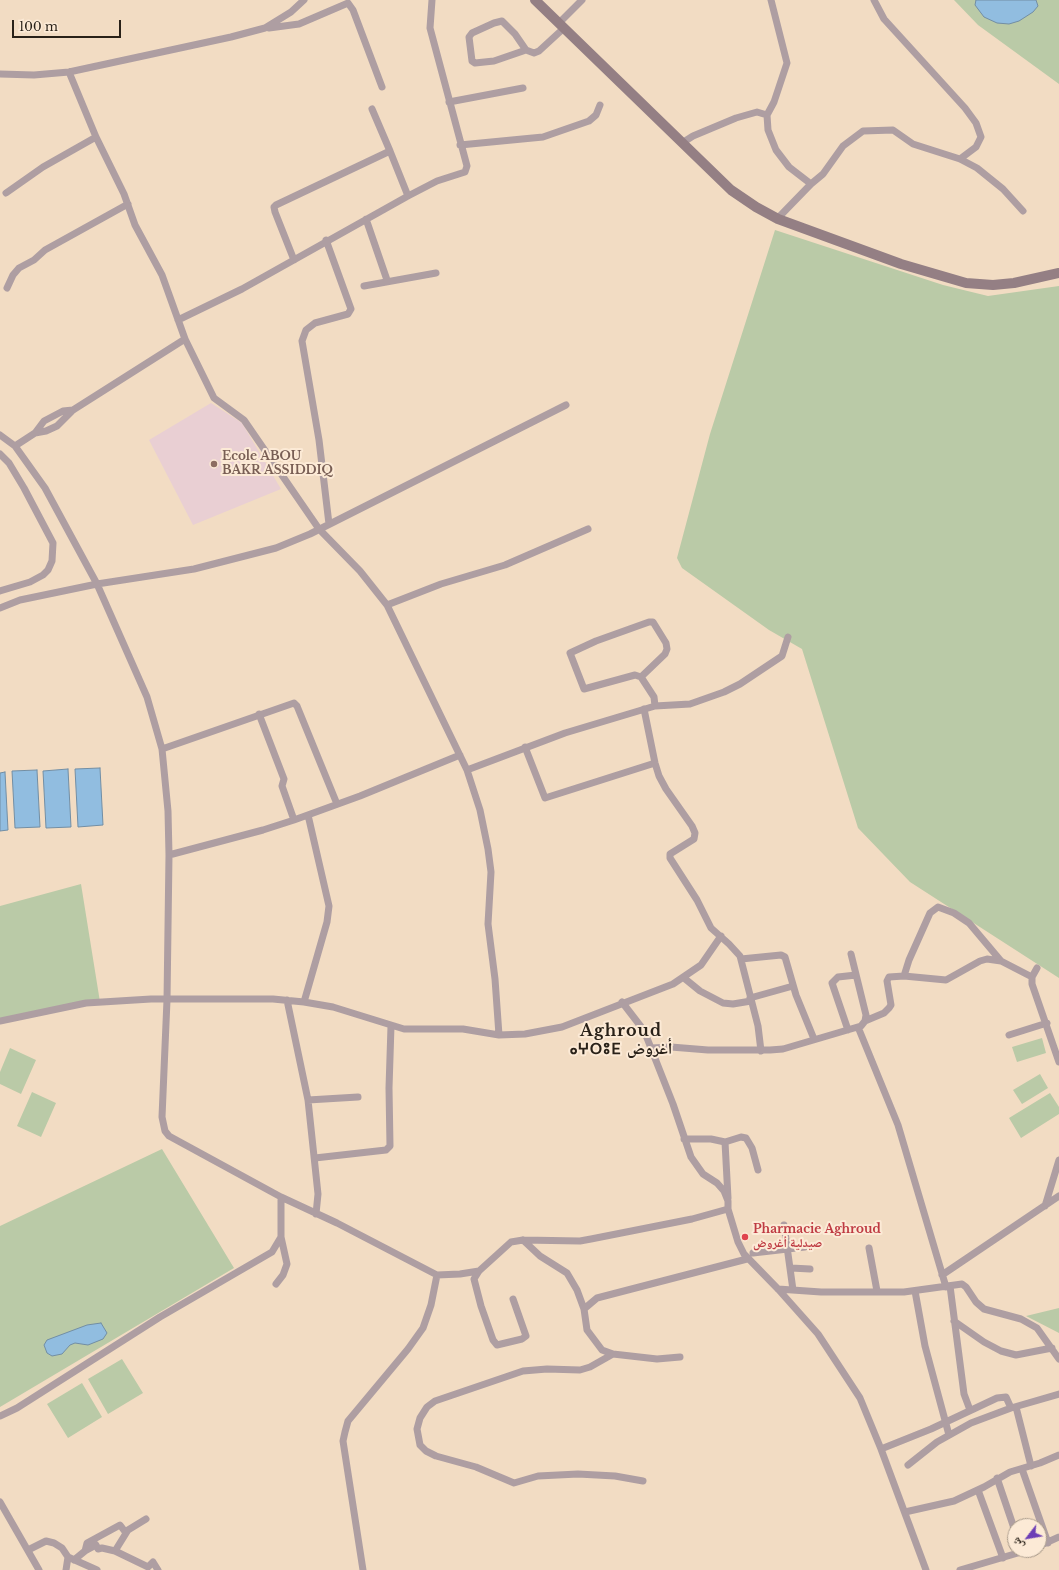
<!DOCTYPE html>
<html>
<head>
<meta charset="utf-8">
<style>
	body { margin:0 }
	#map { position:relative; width:1059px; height:1570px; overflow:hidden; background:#f2dcc3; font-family:"Libre Baskerville","Noto Naskh Arabic",serif }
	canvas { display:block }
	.north { position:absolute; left:1007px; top:1518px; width:40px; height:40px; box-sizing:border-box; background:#fcead6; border:1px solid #a89a8a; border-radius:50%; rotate:239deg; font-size:11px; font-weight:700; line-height:16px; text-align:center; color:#292118 }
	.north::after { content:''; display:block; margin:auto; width:14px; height:18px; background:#6d3eb6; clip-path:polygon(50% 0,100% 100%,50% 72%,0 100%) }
	.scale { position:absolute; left:12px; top:20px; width:109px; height:18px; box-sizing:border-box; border:2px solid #292118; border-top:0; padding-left:5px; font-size:12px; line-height:14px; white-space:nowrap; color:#292118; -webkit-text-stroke:3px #fcead6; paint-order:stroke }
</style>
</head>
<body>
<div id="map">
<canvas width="1059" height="1570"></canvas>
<div class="north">ش</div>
<div class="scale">100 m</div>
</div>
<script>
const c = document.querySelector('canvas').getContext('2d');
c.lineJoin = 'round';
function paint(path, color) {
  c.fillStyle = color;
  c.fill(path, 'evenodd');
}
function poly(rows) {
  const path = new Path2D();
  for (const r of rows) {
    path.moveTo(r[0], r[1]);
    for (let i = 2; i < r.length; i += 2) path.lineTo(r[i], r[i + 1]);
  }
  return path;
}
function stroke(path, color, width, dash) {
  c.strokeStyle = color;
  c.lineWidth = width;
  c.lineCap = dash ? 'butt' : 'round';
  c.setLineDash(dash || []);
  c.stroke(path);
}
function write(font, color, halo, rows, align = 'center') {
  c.font = font + ' "Libre Baskerville","Noto Naskh Arabic","Noto Sans Tifinagh",serif';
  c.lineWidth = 4;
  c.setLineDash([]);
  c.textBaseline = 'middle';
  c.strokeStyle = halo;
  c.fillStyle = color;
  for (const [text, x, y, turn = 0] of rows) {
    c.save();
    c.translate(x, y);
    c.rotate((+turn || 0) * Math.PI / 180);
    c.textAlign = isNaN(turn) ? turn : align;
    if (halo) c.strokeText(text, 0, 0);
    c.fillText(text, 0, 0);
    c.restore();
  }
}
const education = poly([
	[211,403,242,423,281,489,193,525,149,440]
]);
const green = poly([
	[954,0,1059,0,1059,84,978,25],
	[775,230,943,285,988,296,1059,286,1059,978,910,882,858,828,802,649,769,630,682,568,677,558,710,434],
	[81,884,100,1002,0,1022,0,906],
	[1042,1038,1046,1053,1017,1062,1012,1047],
	[10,1048,36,1060,21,1094,0,1084,0,1072],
	[1040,1074,1048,1088,1022,1104,1013,1090],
	[32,1092,56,1103,41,1137,17,1126],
	[1050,1093,1059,1107,1059,1114,1021,1138,1009,1118],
	[162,1149,234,1268,0,1407,0,1226],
	[1059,1308,1059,1333,1026,1316],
	[122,1359,143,1393,108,1414,88,1379],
	[82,1383,102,1417,68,1438,47,1404]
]);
const water = poly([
	[976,0,1036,0,1038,6,1033,12,1019,21,1009,24,997,23,984,17,975,5,976,0],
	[100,768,103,825,78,827,75,769,100,768],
	[68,769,71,827,46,828,43,771,68,769],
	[37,770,40,827,15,828,12,771,37,770],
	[5,772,8,830,0,831,0,773,5,772],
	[101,1323,107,1333,103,1339,88,1345,75,1343,70,1345,62,1354,52,1356,47,1353,44,1345,47,1340,87,1325,101,1323]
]);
const street = poly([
	[874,0,884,19,965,108,976,123,981,137,976,147,960,159],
	[559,23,582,0],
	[269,28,299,24,348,3,353,10,382,87],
	[526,50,494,61,475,63,472,61,469,37,472,33,494,23,502,21,515,34,526,50,534,53,539,51,564,28],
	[0,74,34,75,69,72,231,37,265,28,291,12,304,0],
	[449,102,523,88],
	[372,109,390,151],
	[767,115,774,102,787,63,771,0],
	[682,143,693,136,736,118,757,112,767,115,768,130,776,150,789,167,811,184,823,174,843,146,863,131,893,130,913,144,960,159,977,168,1003,189,1023,211],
	[460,145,543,137,589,121,596,115,600,105],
	[6,193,43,167,96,137],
	[366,219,387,280],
	[777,219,811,184],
	[326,240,351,309,348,314,315,323,306,330,302,341,319,440,329,524],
	[294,260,275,212,274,207,276,205,390,151,408,196],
	[364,286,436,273],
	[7,288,13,275,19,268,34,260,45,250,128,204],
	[178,320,242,289,408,196,437,181,465,172,467,166,430,28,432,0],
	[185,339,214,398,244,420,319,529,360,571,387,605,467,770,480,810,488,849,491,872,488,924,495,979,499,1035],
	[35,433,46,431,57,426,73,410,185,339,162,275,135,225,124,194,96,137,69,72],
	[0,435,15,446,45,488,97,584,20,600,0,608],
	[15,446,35,433,44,421,63,411,73,410],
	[0,454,9,463,24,488,53,543,52,561,48,570,43,575,30,582,0,591],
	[387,605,441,584,505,565,588,529],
	[641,677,665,654,667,649,666,643,653,622,649,622,596,641,570,653,584,689,635,675,641,677,654,697,655,706],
	[644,709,655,763,659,776,666,789,692,826,695,833,694,839,670,854,670,858,697,900,711,928,729,944,740,956,758,1026,761,1051],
	[259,714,284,779,282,786,294,820],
	[525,747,545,798,655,763],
	[162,749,294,703,297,706,337,804],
	[467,770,565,733,655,706,690,704,724,692,740,684,782,656,788,637],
	[169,855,263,830,294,820,360,796,460,755],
	[741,959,781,955,785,957,796,995,814,1039],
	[1037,968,1032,977,1032,984,1059,1062],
	[904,976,909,960,930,913,938,907,954,913,969,923,1001,961],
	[684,978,700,991,723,1003,733,1004,751,1001],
	[750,998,793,986],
	[287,1000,308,1100,318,1194,316,1214],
	[304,1002,327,922,329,906,308,815],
	[622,1002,642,1028,647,1038,673,1104,691,1157,703,1174,717,1183,724,1191,728,1201,728,1209,738,1242,744,1254,778,1289,818,1334,860,1398,881,1449,926,1570],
	[0,1021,86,1003,151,999,273,999,304,1002,333,1007,404,1029,463,1029,499,1035,525,1034,562,1027,673,984,701,965,721,936],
	[865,1021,884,1013,889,1008,891,1005,887,981,889,977,904,976,946,980,980,961,987,959,1001,961,1032,977],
	[858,1027,898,1125,946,1287],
	[848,1030,832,983,838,977,856,975],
	[1009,1035,1047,1023],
	[652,1048,671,1047,708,1050,770,1050,783,1049,861,1026,865,1021,866,1015,851,954],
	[308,1100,358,1097],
	[684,1139,711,1139,725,1142,728,1198],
	[725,1142,741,1137,746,1138,752,1148,758,1170],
	[315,1158,386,1150,390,1146,389,1088,391,1026],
	[1045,1206,1059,1160],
	[784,1225,793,1290],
	[523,1240,540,1256,567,1273,577,1290,584,1309],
	[869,1248,877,1291],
	[753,1253,805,1247],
	[791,1268,810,1269],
	[479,1271,460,1274,437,1275,337,1223,281,1197,169,1136,165,1131,162,1117,167,1000,169,855,168,811,162,749,147,697,97,584,194,569,276,548,310,534,566,405],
	[942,1275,1059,1196],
	[276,1284,283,1275,287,1264,281,1237],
	[950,1286,964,1394,970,1410],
	[778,1289,821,1292,904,1292,962,1284,966,1287,976,1302,984,1309,1021,1319,1037,1328,1059,1359],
	[915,1291,925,1346,949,1435],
	[513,1299,526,1336,522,1339,497,1345,493,1340,481,1306,474,1279,479,1271,511,1242,523,1240,580,1241,591,1239,692,1219,728,1209],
	[954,1321,984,1342,1001,1351,1016,1355,1052,1348],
	[613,1354,657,1359,680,1357],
	[1016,1407,1031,1466],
	[0,1416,17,1408,160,1317,272,1252,281,1237,281,1197],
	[881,1449,931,1429,997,1398,1006,1397,1011,1408],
	[908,1465,937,1442,971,1423,1011,1408,1059,1394],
	[1022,1469,1048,1543],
	[997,1478,1015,1531],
	[643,1481,615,1476,578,1474,538,1476,514,1483,476,1467,436,1456,426,1451,420,1445,417,1429,420,1418,427,1407,435,1401,523,1371,547,1369,580,1370,590,1367,613,1354,602,1350,587,1330,584,1309,597,1298,747,1259],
	[978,1490,1003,1558],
	[0,1502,39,1570],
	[905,1512,954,1501,984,1487,1010,1472,1040,1463,1059,1455],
	[146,1519,128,1530,115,1551,148,1567,153,1562,158,1570],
	[1039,1546,1059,1537],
	[28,1550,46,1541,54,1543,62,1548,68,1557,97,1570],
	[85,1551,96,1545,98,1549,102,1548,115,1551],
	[74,1560,85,1551,87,1543,120,1525,126,1533],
	[66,1570,68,1557],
	[363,1570,343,1441,345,1432,348,1421,408,1349,423,1328,431,1305,437,1275],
	[960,1570,1028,1550]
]);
const secondary = poly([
	[535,0,731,190,756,207,778,219,901,264,966,283,993,285,1014,283,1059,273]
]);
const markers = [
	[214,464,4,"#8d6e63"],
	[745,1237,4,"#e0444e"]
];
const educationNames = [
	["Ecole ABOU",222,457],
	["BAKR ASSIDDIQ",222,471]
];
const healthNames = [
	["Pharmacie Aghroud",753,1230],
	["صيدلية أغروض",753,1244]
];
const districtNames = [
	["Aghroud",621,1031],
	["ⴰⵖⵔⵓⴹ أغروض",621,1049]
];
paint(education, '#e9cfd3');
paint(green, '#bacaa7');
paint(water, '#91bde0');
stroke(water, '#728ea4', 1);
stroke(street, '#ae9ea2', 7);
stroke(secondary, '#947f84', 10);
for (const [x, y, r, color] of markers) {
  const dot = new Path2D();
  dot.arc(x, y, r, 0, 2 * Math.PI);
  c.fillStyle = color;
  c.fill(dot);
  stroke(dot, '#fcead6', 1.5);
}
write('bold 12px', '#785e54', '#fcead6', educationNames, 'left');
write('bold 12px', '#be3a42', '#fcead6', healthNames, 'left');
c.letterSpacing = '1px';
write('bold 16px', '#292118', '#fcead6', districtNames);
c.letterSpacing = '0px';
</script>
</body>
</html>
